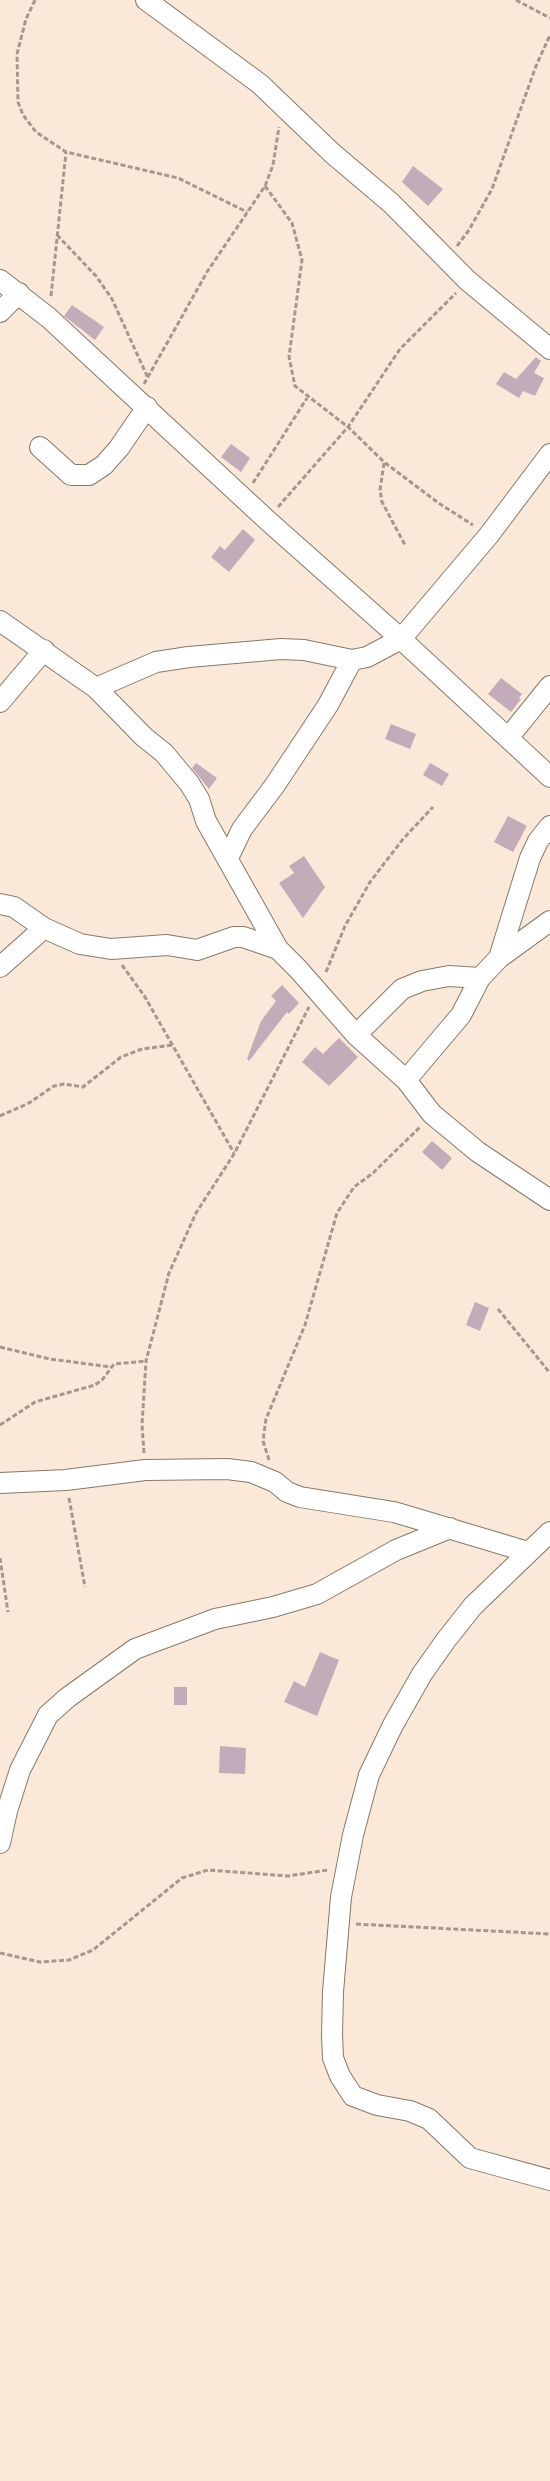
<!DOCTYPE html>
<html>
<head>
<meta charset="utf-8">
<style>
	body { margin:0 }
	canvas { display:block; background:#fae9d8 }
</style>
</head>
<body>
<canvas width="550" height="2481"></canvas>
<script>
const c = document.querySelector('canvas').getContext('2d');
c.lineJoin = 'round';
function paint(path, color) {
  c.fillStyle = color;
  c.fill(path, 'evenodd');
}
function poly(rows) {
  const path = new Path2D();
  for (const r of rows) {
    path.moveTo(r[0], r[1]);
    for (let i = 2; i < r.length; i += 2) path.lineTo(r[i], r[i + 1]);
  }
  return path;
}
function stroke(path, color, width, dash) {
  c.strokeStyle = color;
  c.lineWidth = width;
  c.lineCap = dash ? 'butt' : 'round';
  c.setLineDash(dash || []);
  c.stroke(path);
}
const building = poly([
	[413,166,443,189,428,206,402,182],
	[72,305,104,327,95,340,64,316],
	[536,357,541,361,534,373,544,378,535,396,523,391,519,398,496,384,504,372,516,379],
	[231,444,250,458,241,472,221,457],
	[243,529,255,540,229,572,211,557,220,546,225,550],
	[501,678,522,694,519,698,521,699,511,712,488,694],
	[391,724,416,734,410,749,385,739],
	[196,763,217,778,209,789,192,768],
	[430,763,449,774,442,786,423,775],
	[508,816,527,826,513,852,494,842],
	[304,856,325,887,303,918,279,883,294,873,289,866],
	[282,985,299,1003,289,1014,287,1012,249,1061,247,1059,261,1021,276,1001,271,996],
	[339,1038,358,1057,329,1086,302,1062,315,1047,323,1054],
	[432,1141,452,1158,442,1170,422,1152],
	[475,1302,489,1308,480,1331,466,1325],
	[320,1652,339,1660,317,1716,284,1702,294,1681,305,1687],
	[174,1687,187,1687,187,1705,174,1705],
	[220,1746,246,1748,245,1774,219,1773]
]);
const path = poly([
	[35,0,26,19,17,54,18,102,23,115,36,132,66,152,178,178,247,212],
	[516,0,550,18],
	[265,186,292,223,302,260,289,357,295,386,348,427,384,462,440,504,473,525],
	[57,235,96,276,112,299,148,378],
	[457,246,469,230,492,189,536,66,550,35],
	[51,296,66,152],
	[144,384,207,272,265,186,273,165,279,127],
	[384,463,380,490,382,502,405,545],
	[253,483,307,398],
	[278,507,348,427,400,349,456,293],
	[122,965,145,997,234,1153],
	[326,972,345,926,370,882,403,839,433,807],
	[0,1116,29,1103,54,1086,64,1084,83,1087,121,1057,142,1049,173,1045],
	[498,1309,550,1373],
	[0,1347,50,1359,111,1367],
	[0,1425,35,1402,95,1385,102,1380,114,1364,146,1361],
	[144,1453,142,1425,146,1361,169,1273,196,1213,234,1154,309,1007],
	[269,1460,263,1441,266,1419,305,1325,337,1213,354,1187,373,1173,420,1127],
	[69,1498,85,1587],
	[0,1558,8,1612],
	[356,1924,550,1934],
	[0,1953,40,1962,69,1960,93,1950,182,1878,208,1870,288,1876,328,1870]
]);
const minor = poly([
	[146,0,260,84,332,153,391,203,467,280,550,349],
	[0,280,49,318,267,520,401,639,550,777],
	[0,312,19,293],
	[40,447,71,475,89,475,104,465,119,448,147,407],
	[0,621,96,688,144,737,164,753,189,783,199,799,206,821,278,949,298,969,356,1035,406,1080,432,1114,478,1152,550,1200],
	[96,688,156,662,189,657,281,649,304,650,352,660,367,657,401,639,489,535,550,454],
	[0,702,44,650],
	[508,738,550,686],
	[228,858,242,829,275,785,328,705,352,660],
	[0,904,14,907,44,928,80,944,111,949,167,945,197,950,234,937,243,937,278,949],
	[499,958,530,858,538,841,550,826],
	[0,967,44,928],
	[356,1035,402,989,422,981,449,976,480,978],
	[406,1080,461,1015,480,978,499,958,550,921],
	[0,1483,66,1480,145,1470,227,1469,251,1472,275,1482,287,1492,300,1497,394,1512,528,1552],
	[550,1532,473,1606,446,1640,422,1674,393,1725,369,1775,353,1835,341,1897,333,1992,332,2035,333,2058,340,2076,353,2096,377,2105,410,2111,429,2119,470,2158,550,2180],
	[0,1843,7,1811,20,1770,48,1715,67,1698,135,1649,215,1619,273,1607,317,1594,396,1550,450,1528]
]);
paint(building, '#c2acb9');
stroke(minor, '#88796a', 22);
stroke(path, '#a4988b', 3, [5, 2.5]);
stroke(minor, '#fff', 20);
</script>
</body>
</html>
